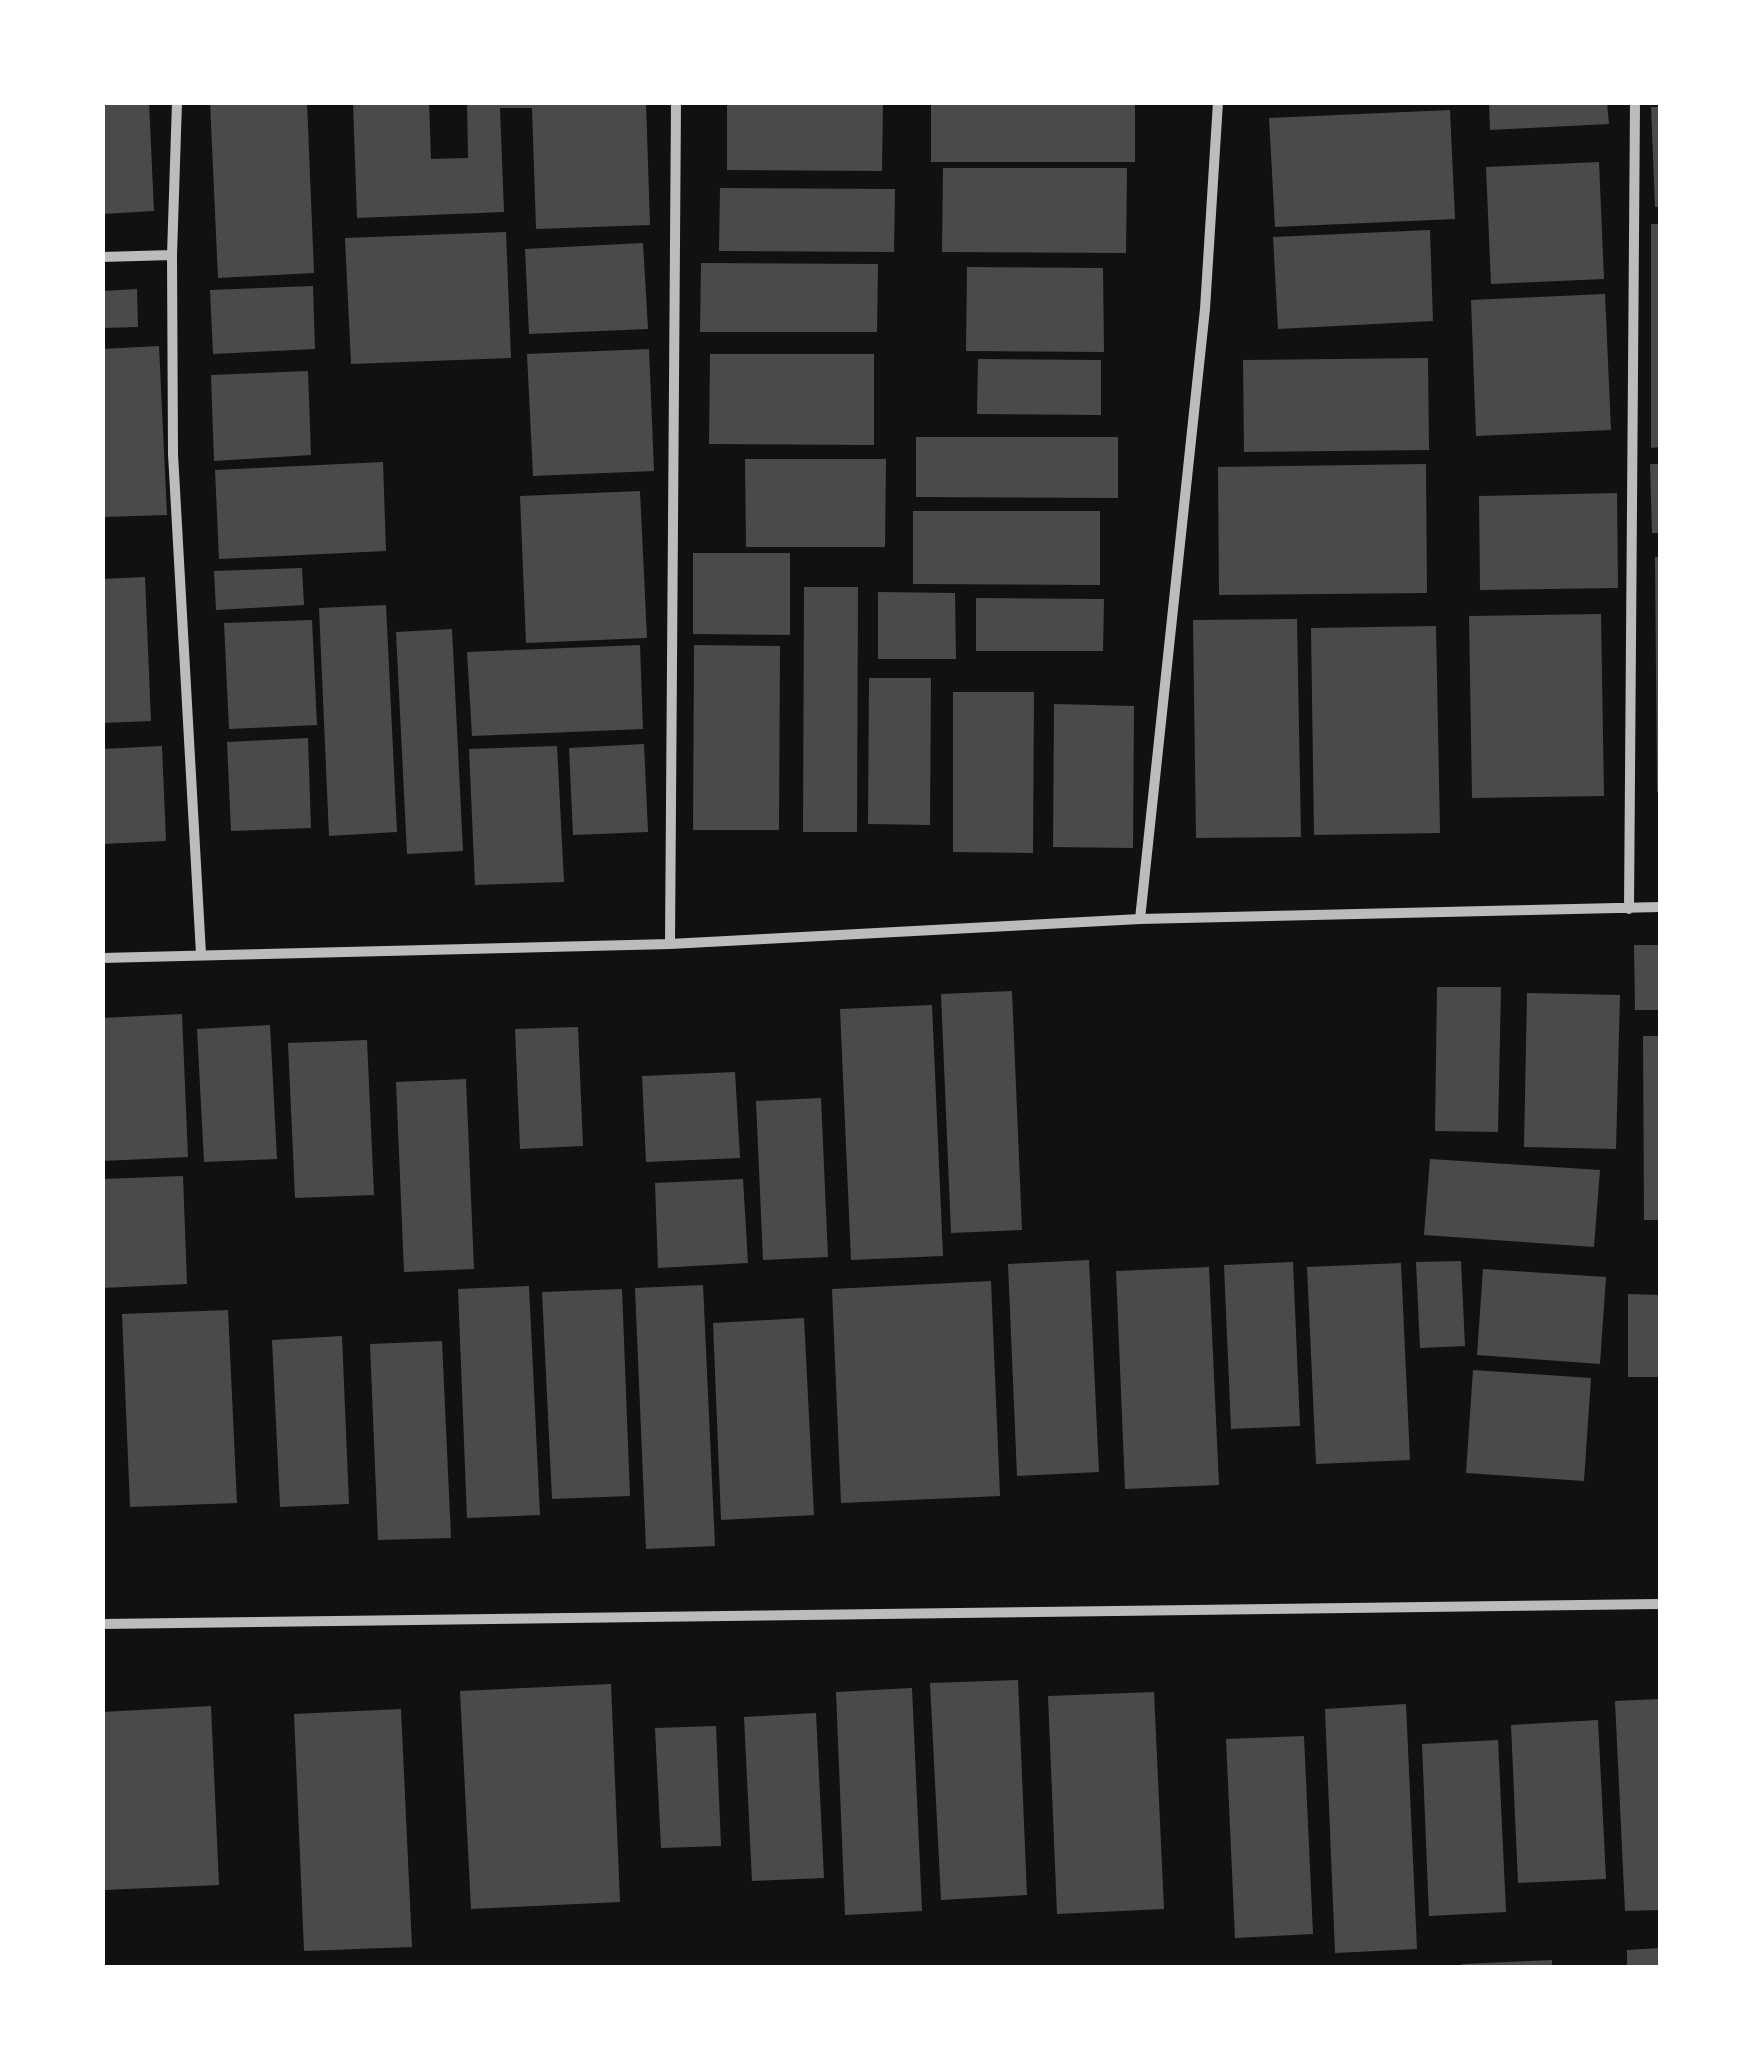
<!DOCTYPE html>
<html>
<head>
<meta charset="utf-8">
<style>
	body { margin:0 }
	#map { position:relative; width:1763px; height:2070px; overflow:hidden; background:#111; font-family:Overpass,sans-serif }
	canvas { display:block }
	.frame { position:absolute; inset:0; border:105px solid #fff; pointer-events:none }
</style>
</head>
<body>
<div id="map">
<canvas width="1763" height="2070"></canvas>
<div class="frame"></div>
</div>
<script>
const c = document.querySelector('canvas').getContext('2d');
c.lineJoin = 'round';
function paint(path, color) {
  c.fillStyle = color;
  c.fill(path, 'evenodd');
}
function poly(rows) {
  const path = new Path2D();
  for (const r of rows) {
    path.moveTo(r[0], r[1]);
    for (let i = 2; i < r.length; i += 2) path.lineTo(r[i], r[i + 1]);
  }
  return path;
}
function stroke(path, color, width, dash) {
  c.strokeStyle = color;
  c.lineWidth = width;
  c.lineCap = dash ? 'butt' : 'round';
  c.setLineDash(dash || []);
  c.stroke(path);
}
const building = poly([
	[102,102,149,102,154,211,102,214],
	[210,102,307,102,314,273,218,278],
	[353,102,429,102,431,159,468,158,467,102,646,102,650,225,536,229,532,108,500,108,504,212,357,218],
	[727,102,883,102,882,171,727,170],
	[931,102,1135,102,1135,162,931,162],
	[1489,102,1607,102,1609,124,1490,130],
	[1651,107,1660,107,1660,207,1655,207],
	[1450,110,1455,219,1275,227,1269,118],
	[1599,162,1604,279,1491,284,1486,167],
	[943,168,1127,168,1126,253,942,252],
	[720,188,895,189,894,252,719,251],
	[1651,224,1660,224,1660,447,1651,448],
	[1430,230,1433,321,1278,329,1273,237],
	[506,232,511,358,351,364,345,238],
	[643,243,648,329,529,334,525,249],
	[701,263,878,264,877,332,700,332],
	[967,267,1103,268,1104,352,966,351],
	[313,286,315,349,213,354,210,290],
	[137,289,138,327,102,328,102,291],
	[1605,294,1611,430,1476,436,1471,300],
	[159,346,167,515,102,517,102,349],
	[649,349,654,471,533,476,527,354],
	[710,354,874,354,874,445,709,444],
	[1428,358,1429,450,1244,452,1243,360],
	[978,359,1101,360,1101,415,977,414],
	[308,371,311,455,214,461,211,375],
	[916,437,1118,437,1118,498,916,497],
	[745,459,886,459,885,547,746,547],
	[383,462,386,551,219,559,215,470],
	[1426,464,1427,593,1219,595,1218,467],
	[1650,464,1660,464,1660,533,1652,533],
	[640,491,647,638,526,643,520,496],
	[1617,493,1618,588,1480,590,1479,496],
	[913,511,1100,511,1100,585,913,584],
	[693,553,790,553,790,635,693,634],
	[1655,557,1660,557,1660,792,1657,792],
	[302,568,304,605,216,610,214,571],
	[145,577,151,721,102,723,102,579],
	[804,587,858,587,857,832,803,832],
	[878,592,955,593,956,659,878,659],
	[976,598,1104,599,1103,651,976,651],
	[386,605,397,832,329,836,319,608],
	[1601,614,1604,796,1472,798,1469,616],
	[1297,619,1301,837,1196,838,1193,620],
	[312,620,317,725,229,729,224,623],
	[1436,626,1440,833,1314,835,1311,628],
	[452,629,463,851,407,854,396,632],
	[640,645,643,729,472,736,467,652],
	[694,645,780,646,779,830,693,830],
	[869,678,931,678,930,825,868,824],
	[953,692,1034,692,1033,853,953,852],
	[1054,704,1134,706,1133,848,1053,847],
	[308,738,311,828,231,831,227,742],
	[644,744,648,832,573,835,569,748],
	[162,746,166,841,102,844,102,749],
	[557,746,564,882,475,885,469,749],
	[1634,945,1660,945,1660,1010,1635,1010],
	[1437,987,1501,987,1498,1132,1435,1131],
	[1012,991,1022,1230,951,1233,941,994],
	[1527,993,1620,995,1616,1149,1524,1147],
	[932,1005,943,1256,851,1260,840,1009],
	[182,1014,188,1157,102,1161,102,1018],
	[270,1025,277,1159,204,1162,197,1029],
	[578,1027,583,1146,520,1149,515,1029],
	[1643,1036,1660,1036,1660,1220,1644,1220],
	[367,1040,374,1195,295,1198,288,1043],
	[735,1072,740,1158,646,1162,642,1076],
	[466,1079,474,1269,404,1272,396,1082],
	[821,1098,828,1257,763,1260,756,1101],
	[1430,1159,1600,1170,1594,1247,1424,1235],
	[183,1176,187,1284,102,1288,102,1179],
	[743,1179,748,1263,658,1268,655,1183],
	[1089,1260,1099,1472,1017,1476,1008,1264],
	[1461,1261,1465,1346,1420,1348,1416,1262],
	[1293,1262,1300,1426,1231,1429,1224,1265],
	[1401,1263,1410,1460,1316,1464,1307,1267],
	[1209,1267,1219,1485,1125,1489,1116,1271],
	[1483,1269,1606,1277,1600,1364,1477,1355],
	[991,1281,1000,1496,841,1503,832,1289],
	[703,1285,715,1546,646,1549,635,1288],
	[529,1286,540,1515,467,1518,458,1289],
	[622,1289,630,1496,552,1499,542,1292],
	[1628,1294,1660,1295,1660,1377,1628,1377],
	[228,1310,237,1503,130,1507,122,1314],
	[804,1318,814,1515,721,1520,713,1323],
	[342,1336,349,1504,280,1507,272,1340],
	[442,1341,451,1538,378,1540,370,1344],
	[1473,1370,1591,1378,1584,1481,1466,1473],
	[1018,1680,1027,1895,941,1900,930,1683],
	[611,1684,620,1902,471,1909,460,1691],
	[912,1688,922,1911,845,1915,836,1692],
	[1154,1692,1164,1909,1057,1914,1048,1696],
	[1660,1699,1660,1910,1625,1911,1615,1701],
	[1406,1704,1417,1949,1335,1953,1325,1709],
	[211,1706,219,1885,104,1890,102,1712],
	[401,1709,412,1947,304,1951,294,1714],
	[816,1713,824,1878,752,1881,744,1717],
	[1598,1720,1606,1879,1518,1883,1511,1725],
	[716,1726,721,1846,661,1848,655,1728],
	[1304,1736,1313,1934,1235,1938,1226,1739],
	[1498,1740,1506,1912,1429,1916,1422,1744],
	[1660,1948,1660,1968,1627,1968,1627,1950],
	[1552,1960,1552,1968,1462,1968,1462,1964]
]);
const minor = poly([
	[172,255,177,102],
	[102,257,172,255,173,454,201,954],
	[1629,909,1635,102],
	[1140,919,1205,309,1218,102],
	[670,944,676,102],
	[102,958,670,944,1140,919,1660,907],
	[102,1624,1660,1604]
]);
paint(building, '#4a4a4a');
stroke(minor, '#bcbcbc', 10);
</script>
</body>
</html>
